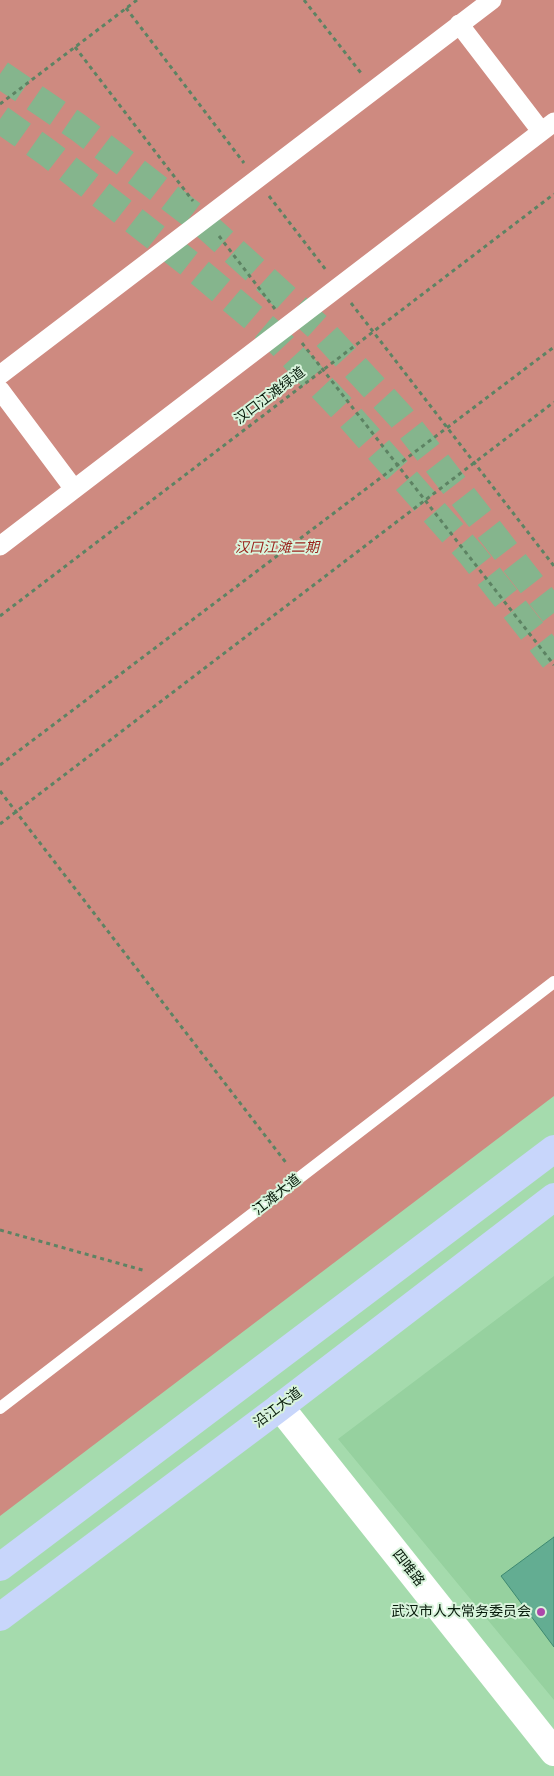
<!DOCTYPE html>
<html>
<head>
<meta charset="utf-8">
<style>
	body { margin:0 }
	canvas { display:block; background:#a5dbad }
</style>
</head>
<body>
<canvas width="554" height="1776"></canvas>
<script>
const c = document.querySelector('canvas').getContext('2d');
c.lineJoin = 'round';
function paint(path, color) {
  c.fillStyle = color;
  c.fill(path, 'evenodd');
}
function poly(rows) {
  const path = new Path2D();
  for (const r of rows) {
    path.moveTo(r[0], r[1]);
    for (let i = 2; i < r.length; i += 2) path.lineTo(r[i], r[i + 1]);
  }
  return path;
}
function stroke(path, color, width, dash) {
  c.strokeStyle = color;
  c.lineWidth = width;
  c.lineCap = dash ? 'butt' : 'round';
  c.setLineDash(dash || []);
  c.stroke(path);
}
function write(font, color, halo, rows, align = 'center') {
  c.font = font + ' "IBM Plex Serif","Noto Sans SC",serif';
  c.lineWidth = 4;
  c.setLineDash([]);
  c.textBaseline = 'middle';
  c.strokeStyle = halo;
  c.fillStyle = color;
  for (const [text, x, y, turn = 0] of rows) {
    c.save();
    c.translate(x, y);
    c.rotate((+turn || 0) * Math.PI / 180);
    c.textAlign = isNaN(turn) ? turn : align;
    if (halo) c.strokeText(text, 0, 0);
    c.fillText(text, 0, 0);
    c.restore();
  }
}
const built = poly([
	[554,1276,554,1700,338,1439]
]);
const green = poly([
	[0,0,554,0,554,1096,0,1516]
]);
const building = poly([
	[554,1537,554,1647,501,1576,554,1537]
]);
const primaryTunnel = poly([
	[0,74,79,128,203,223,320,329,401,417,554,613],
	[0,119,48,153,191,265,269,331,350,417,472,555,554,659]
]);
const path = poly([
	[304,0,361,73],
	[126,8,244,163],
	[75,47,193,201],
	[0,104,137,0],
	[269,196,326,270],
	[219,236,275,309],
	[351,303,554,566],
	[302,343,554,665],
	[0,616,554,194],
	[0,765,554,347],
	[0,791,287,1164],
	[0,824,554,402],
	[0,1230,146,1271]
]);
const service = poly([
	[0,1408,554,982]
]);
const pedestrian = poly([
	[459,24,541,131],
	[0,375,492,0],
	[0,390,74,489],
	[0,546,554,122]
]);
const tertiary = poly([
	[280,1407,554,1752]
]);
const primary = poly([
	[0,1567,554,1149],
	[0,1617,280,1407,554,1197]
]);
const markers = [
	[541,1612,5,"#ad47ab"]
];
const streetNames = [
	["汉口江滩绿道",270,396,-37],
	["江滩大道",277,1195,-38],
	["沿江大道",278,1408,-37],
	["四唯路",408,1568,52]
];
const parkNames = [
	["汉口江滩二期",277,548]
];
const poiNames = [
	["武汉市人大常务委员会",531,1612]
];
paint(built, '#96d19f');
paint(green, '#ce8a80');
paint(building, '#63ad92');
stroke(building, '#3e8970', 1);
stroke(primaryTunnel, '#85b58d', 28, [28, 14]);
stroke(path, '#5d8363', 3, [4, 4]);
stroke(service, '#fff', 12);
stroke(pedestrian, '#fff', 19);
stroke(tertiary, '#fff', 28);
stroke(primary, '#c8d6fb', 28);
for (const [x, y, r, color] of markers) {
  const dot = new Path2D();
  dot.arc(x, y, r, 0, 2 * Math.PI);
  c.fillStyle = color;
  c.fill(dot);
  stroke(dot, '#d9f4dc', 2);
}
write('14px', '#071b0b', '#d9f4dc', streetNames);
write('italic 14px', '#99211a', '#d9f4dc', parkNames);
write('14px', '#071b0b', '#d9f4dc', poiNames, 'right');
</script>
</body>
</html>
